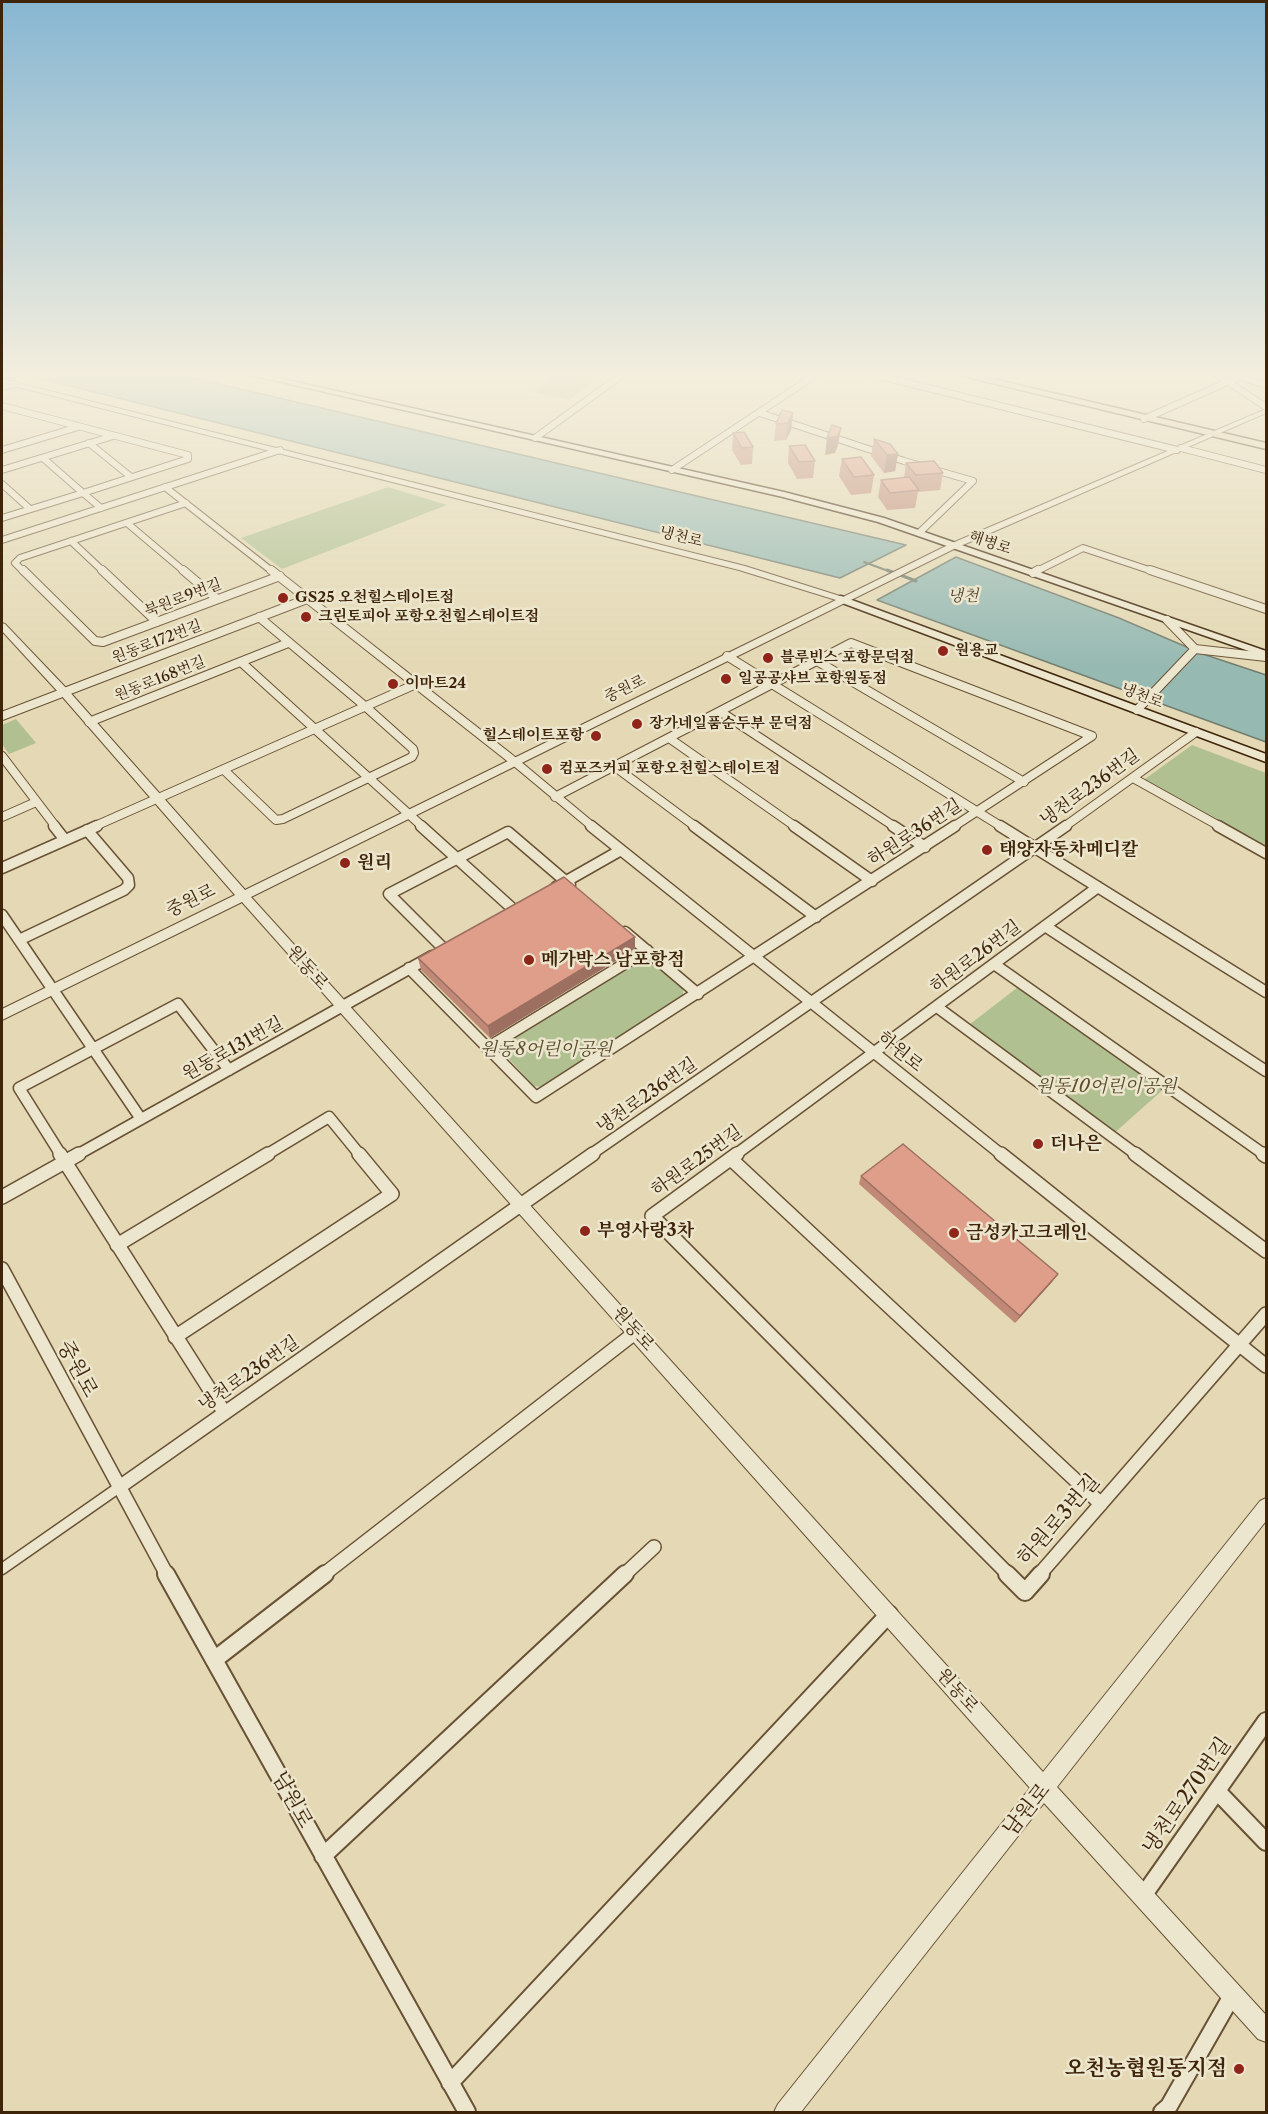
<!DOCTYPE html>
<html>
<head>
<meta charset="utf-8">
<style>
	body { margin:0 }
	#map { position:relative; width:1268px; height:2114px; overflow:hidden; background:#e4d9b4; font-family:"Libre Caslon Text",serif }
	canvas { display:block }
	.frame { position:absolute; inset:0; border:3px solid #3e2409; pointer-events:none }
</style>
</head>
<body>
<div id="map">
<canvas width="1268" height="2114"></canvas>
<div class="frame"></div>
</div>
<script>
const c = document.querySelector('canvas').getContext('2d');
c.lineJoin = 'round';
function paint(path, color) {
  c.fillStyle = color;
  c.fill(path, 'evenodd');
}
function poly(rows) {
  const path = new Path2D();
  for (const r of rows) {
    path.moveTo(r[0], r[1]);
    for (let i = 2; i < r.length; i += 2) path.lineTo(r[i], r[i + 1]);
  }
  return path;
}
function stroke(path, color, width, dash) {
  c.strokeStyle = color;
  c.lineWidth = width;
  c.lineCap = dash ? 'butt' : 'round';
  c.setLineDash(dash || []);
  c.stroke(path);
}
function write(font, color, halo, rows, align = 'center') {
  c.font = font + ' "Libre Caslon Text","Noto Serif KR",serif';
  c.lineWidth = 5;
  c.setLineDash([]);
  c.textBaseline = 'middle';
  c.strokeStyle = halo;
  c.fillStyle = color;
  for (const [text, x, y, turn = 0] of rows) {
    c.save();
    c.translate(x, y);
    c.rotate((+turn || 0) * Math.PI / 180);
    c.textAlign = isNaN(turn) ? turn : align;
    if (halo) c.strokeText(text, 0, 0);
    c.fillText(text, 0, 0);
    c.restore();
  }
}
const green = poly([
	[559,373,595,381,569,400,532,392],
	[388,487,447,505,282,569,241,538],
	[16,719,36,743,9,754,2,744,2,725],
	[1192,745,1266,773,1266,849,1146,782,1145,779],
	[643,954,683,988,683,996,544,1087,534,1086,497,1046],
	[1022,984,1167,1086,1111,1136,965,1028]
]);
const water = poly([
	[14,372,168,372,906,545,840,578,14,372],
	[956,557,1119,618,1203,654,1266,675,1266,742,877,600,956,557]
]);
const streamFar1 = poly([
	[864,562,891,572]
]);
const stream = poly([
	[887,570,916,581]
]);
const pedestrian = poly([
	[2,1569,118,1488]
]);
const minorFar4 = poly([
	[864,372,1177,450],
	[1213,372,1266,407],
	[1225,372,1266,385],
	[2,387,15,384],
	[2,406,188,455,188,459,83,493,101,508],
	[760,413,904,461,973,481,919,533],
	[1144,419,1250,372],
	[535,438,626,372],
	[89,443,131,477],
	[1181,448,1266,470],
	[2,450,78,427],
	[43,458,83,493],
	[2,470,113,436],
	[672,470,820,372],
	[2,484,30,509],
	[165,487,273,572],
	[2,518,83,493],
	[127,523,185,572],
	[2,540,280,450],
	[71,541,104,572],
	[24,572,15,563,20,558,186,503],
	[1035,572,1083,548,1155,572]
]);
const minorFar3 = poly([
	[23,570,95,641,103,642,280,576],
	[102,570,157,622],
	[183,570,217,599],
	[271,570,515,762,593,827],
	[1150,570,1266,609],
	[1033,573,1038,570],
	[1167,620,1195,649,1266,657],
	[727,656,1002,827],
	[817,661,1024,782],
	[241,662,423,827],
	[1137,710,1195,649],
	[721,712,895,827],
	[2,716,307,599],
	[89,722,288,643],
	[669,738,796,827],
	[2,756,56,827],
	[614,766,696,827],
	[224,770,276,820,283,819,412,757,414,753,413,749,366,707,259,617],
	[1133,778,1221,827],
	[555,797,851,643,1092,736,953,827],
	[2,817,36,802],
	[93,827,416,684],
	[1064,827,1196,732]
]);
const minorFar2 = poly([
	[54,826,65,840],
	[421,826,514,910],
	[591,826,1002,1155],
	[694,826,816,917],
	[794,826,872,881],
	[893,826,925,847],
	[1000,826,1266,992],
	[1218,826,1266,853],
	[2,868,97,826],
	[556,887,621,850],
	[2,915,141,1119],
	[1045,926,1266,1071],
	[625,932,698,994],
	[19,940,124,890,129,885,128,878,87,830],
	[444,949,389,894,508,832,570,885],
	[994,964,1265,1155],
	[409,968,536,1097,955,826],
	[937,1007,1137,1155],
	[487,1048,647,950],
	[61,1155,19,1088,178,1004,229,1070],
	[77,1155,432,956],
	[266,1155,329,1117,360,1155],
	[590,1155,1066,826],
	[735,1155,1098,887]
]);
const minorFar1 = poly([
	[60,1154,224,1412],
	[737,1154,652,1216,1009,1575],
	[1001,1154,1266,1366],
	[1135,1154,1266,1251],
	[1263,1154,1266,1156],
	[731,1159,1101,1504],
	[2,1197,79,1154],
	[117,1245,268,1154],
	[2,1269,167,1575],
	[175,1337,392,1194,359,1154],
	[118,1488,593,1154],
	[323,1575,636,1332],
	[624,1575,654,1547],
	[1039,1575,1266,1314]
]);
const minor = poly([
	[166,1574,467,2112],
	[1007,1574,1025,1592,1041,1574],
	[214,1660,325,1574],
	[1217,1791,1266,1842],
	[323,1856,625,1574],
	[1143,1896,1266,1721],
	[450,2083,889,1614],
	[1162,2112,1169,2106,1233,1994]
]);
const tertiary = poly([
	[2,379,745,566,843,597,950,544,1266,409,1266,413,956,548,251,897,1043,1772,1260,1501,1266,1498,1266,1521,1057,1787,1266,2015,1266,2042,1258,2039,1044,1803,801,2112,774,2112,778,2104,1030,1788,242,902,2,1020,2,1009,235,895,60,694,2,631,2,623,5,624,68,690,245,890,836,600,739,570,2,383,2,379]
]);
const secondary = poly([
	[238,372,252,372,784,492,884,518,1266,651,1266,657,878,522,783,497,238,372],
	[841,596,1266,754,1266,762,837,601,837,597,841,596]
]);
const primary = poly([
	[946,372,963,372,1266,443,1266,449,946,372]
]);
const wall = poly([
	[793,413,791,430,786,440,774,441,776,424],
	[733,433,753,447,752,464,741,465,732,450],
	[874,439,898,454,895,471,884,473,871,456],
	[789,446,815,461,813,478,797,479,788,463],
	[842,459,874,475,871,493,851,495,839,476],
	[906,463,943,473,940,490,918,492,915,508,887,510,878,497,881,480,904,478],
	[635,949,490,1038,421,970,418,958],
	[861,1176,1052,1282,1015,1323,859,1184]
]);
const shadedWall = poly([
	[793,413,791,430,786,440,788,423],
	[841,428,838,445,835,453,825,455,827,438],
	[898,454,895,471,884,473,887,455],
	[635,937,635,949,490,1038,488,1026],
	[1058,1274,1052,1282,1015,1323,1020,1316]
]);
const building = poly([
	[782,410,793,413,788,423,776,424,782,410],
	[832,425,841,428,838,436,827,438,832,425],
	[744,432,753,447,742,448,733,433,744,432],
	[874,439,890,444,898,454,887,455,874,439],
	[805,445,815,461,799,462,789,446,805,445],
	[861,457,874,475,854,477,842,459,861,457],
	[934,461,943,473,916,475,906,463,934,461],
	[909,477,919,490,890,493,881,480,909,477],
	[564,877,635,937,488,1026,418,958,564,877],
	[903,1144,1058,1274,1020,1316,861,1176,903,1144]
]);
const markers = [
	[283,598,6,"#8f2418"],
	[306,617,6,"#8f2418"],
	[943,651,6,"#8f2418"],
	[768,658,6,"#8f2418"],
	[726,679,6,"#8f2418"],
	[393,684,6,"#8f2418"],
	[637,724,6,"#8f2418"],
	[596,736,6,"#8f2418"],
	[547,769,6,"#8f2418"],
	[987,850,6,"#8f2418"],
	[345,863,6,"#8f2418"],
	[529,960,6,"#8f2418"],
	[1038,1144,6,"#8f2418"],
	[585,1231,6,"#8f2418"],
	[954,1233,6,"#8f2418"],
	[1239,2069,6,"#8f2418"]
];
const farStreetnames = [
	["냉천로",681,537,14],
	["해병로",990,543,19],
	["북원로9번길",183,598,-21],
	["원동로172번길",157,642,-21],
	["원동로168번길",160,679,-22],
	["중원로",625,689,-26],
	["냉천로",1142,696,21]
];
const farPoinames = [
	["GS25 오천힐스테이트점",295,598],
	["크린토피아 포항오천힐스테이트점",318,617],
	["원용교",955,651],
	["블루빈스 포항문덕점",780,658],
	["일공공샤브 포항원동점",738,679],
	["이마트24",405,684],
	["장가네일품순두부 문덕점",649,724],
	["힐스테이트포항",584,736,"right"],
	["컴포즈커피 포항오천힐스테이트점",559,769]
];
const farWaternames = [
	["냉천",963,596]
];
const streetNames = [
	["냉천로236번길",1090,788,-36],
	["하원로36번길",915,833,-33],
	["중원로",191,901,-26],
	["하원로26번길",976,957,-37],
	["원동로",307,968,48],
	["원동로131번길",233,1049,-29],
	["하원로",900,1052,39],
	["냉천로236번길",647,1096,-35],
	["하원로25번길",697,1161,-36],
	["원동로",633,1329,48],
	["냉천로236번길",249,1374,-35],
	["원동로",957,1691,48]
];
const poiNames = [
	["태양자동차메디칼",999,850],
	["원리",357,863],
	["메가박스 남포항점",541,960],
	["더나은",1050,1144],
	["부영사랑3차",597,1231],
	["금성카고크레인",966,1233]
];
const parkNames = [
	["원동8어린이공원",546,1050],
	["원동10어린이공원",1106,1087]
];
const nearStreetnames = [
	["중원로",77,1369,62],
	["하원로3번길",1059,1520,-49],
	["냉천로270번길",1187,1796,-55],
	["남원로",292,1800,61],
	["남원로",1027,1810,-51]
];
const nearPoinames = [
	["오천농협원동지점",1227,2069]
];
paint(green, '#b0c090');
paint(water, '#96b9b2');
stroke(water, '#737d6e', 1.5);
stroke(streamFar1, '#737d6e', 2);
stroke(stream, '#737d6e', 3);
stroke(pedestrian, '#685134', 13);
stroke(minorFar4, '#685134', 8);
stroke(minorFar3, '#685134', 10);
stroke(minorFar2, '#685134', 13);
stroke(minorFar1, '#685134', 16);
stroke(minor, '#685134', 20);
stroke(tertiary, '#685134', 2);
stroke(secondary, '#3e2409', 3);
stroke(primary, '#3e2409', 3);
stroke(pedestrian, '#ede6ce', 10);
stroke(minorFar4, '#ede6ce', 6);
stroke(minorFar3, '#ede6ce', 8);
stroke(minorFar2, '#ede6ce', 10);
stroke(minorFar1, '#ede6ce', 13);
stroke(minor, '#ede6ce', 16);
paint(tertiary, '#ede6ce');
paint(secondary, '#ede6ce');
paint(primary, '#e4d9b4');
paint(wall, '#c08877');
paint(shadedWall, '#9c6f61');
paint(building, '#df9e8a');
stroke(building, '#9c6f61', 1.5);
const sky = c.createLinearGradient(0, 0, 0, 668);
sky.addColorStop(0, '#87b6d2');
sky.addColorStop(0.56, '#f3eedd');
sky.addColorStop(1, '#f3eedd00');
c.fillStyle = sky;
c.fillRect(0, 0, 1268, 668);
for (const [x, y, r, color] of markers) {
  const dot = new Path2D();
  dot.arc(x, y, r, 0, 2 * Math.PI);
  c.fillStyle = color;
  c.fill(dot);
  stroke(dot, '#ede6ce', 2);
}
write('15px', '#3e2409', '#ede6ce', farStreetnames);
write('bold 15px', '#3e2409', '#ede6ce', farPoinames, 'left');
write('italic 16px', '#544933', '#ede6ce', farWaternames);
write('18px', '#3e2409', '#ede6ce', streetNames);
write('bold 18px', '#3e2409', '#ede6ce', poiNames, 'left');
write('italic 18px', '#5a4b2b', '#ede6ce', parkNames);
write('21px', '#3e2409', '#ede6ce', nearStreetnames);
write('bold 21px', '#3e2409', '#ede6ce', nearPoinames, 'right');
</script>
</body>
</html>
